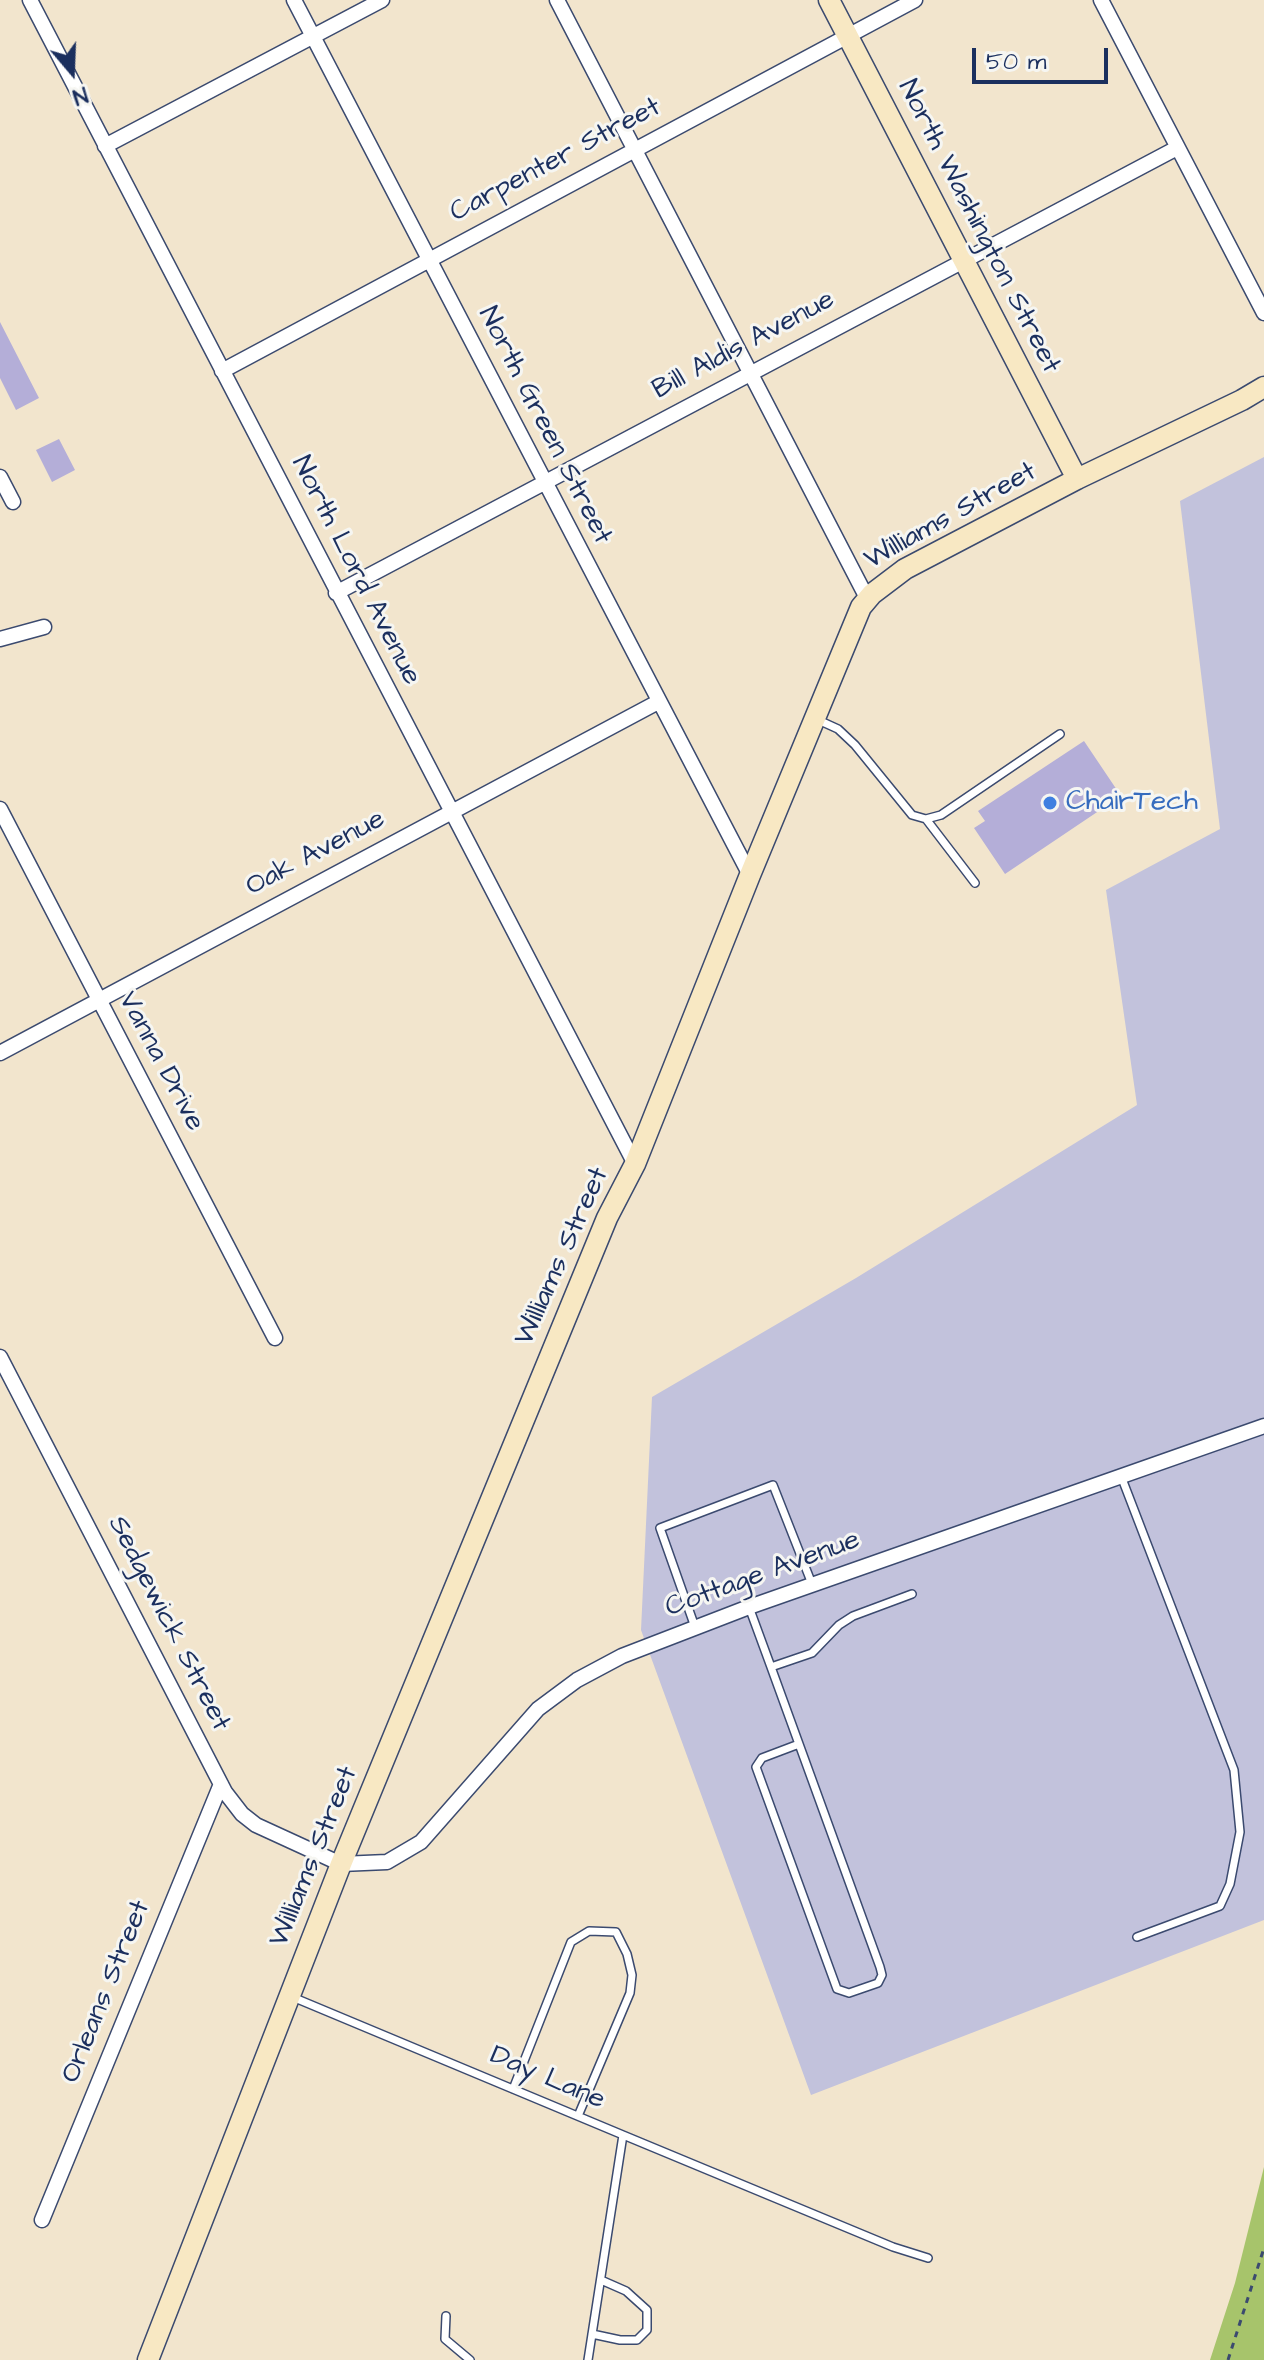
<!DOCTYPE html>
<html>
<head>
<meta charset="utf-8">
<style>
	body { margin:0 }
	#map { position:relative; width:1264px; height:2360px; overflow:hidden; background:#f2e5cd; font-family:"Architects Daughter",sans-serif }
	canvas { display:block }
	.north { position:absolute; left:32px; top:32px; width:80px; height:80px; -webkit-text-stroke:6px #f6f6f2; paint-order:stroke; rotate:161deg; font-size:22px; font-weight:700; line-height:32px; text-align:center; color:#1b2f5e }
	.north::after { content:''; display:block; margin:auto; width:28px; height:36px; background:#1b2f5e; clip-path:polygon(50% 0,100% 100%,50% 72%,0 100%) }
	.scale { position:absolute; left:972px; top:48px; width:136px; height:36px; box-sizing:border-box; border:4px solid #1b2f5e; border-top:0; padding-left:10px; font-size:24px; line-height:28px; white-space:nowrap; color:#1b2f5e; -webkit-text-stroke:6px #f6f6f2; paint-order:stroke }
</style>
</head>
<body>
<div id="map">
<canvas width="1264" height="2360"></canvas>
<div class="north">N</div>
<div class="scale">50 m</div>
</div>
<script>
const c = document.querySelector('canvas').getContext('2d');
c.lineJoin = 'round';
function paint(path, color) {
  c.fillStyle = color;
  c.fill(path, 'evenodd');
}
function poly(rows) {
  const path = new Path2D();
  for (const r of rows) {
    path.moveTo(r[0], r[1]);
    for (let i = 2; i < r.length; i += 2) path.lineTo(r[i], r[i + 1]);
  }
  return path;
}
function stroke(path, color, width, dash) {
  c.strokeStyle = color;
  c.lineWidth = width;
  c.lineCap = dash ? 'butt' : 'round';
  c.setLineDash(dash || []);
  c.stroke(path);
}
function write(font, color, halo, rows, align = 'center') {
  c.font = font + ' "Architects Daughter",sans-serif';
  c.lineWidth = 6;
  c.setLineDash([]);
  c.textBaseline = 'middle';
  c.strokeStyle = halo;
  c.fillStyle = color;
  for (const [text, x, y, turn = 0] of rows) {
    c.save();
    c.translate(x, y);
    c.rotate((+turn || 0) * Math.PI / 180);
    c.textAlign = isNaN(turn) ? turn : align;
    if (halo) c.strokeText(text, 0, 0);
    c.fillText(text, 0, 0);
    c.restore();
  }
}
const industrial = poly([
	[1264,457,1264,1920,811,2095,641,1630,652,1397,856,1278,1137,1105,1106,890,1220,829,1180,501]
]);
const green = poly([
	[1264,2167,1264,2360,1210,2360,1235,2283]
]);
const building = poly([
	[0,322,39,398,16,410,0,378],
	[59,439,75,470,52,482,36,450],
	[1084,741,1121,796,1005,874,974,828,985,821,978,811]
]);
const path = poly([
	[1228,2360,1264,2248]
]);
const lane = poly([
	[816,719,838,729,855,745,912,815,926,819,941,815,1060,734],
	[926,819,975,883],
	[1121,1476,1234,1770,1240,1832,1230,1884,1220,1906,1137,1937],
	[749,1607,771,1667,799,1744,880,1967,882,1975,878,1983,849,1993,837,1989,756,1767,762,1758,799,1744],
	[695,1627,660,1528,773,1485,812,1584],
	[771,1667,812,1653,839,1625,853,1616,912,1594],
	[290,1996,623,2135,588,2360],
	[513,2089,571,1942,589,1931,616,1932,627,1954,632,1975,630,1993,578,2116],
	[623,2135,893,2247,928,2258],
	[446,2316,445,2339,470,2360],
	[592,2334,620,2340,637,2340,647,2330,647,2310,626,2291,601,2280]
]);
const street = poly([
	[30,0,635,1164],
	[294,0,750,875],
	[557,0,867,598],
	[1101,0,1264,313],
	[105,146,382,0],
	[222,371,915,0],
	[0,477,13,502],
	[336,593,1177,148],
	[0,639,44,627],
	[0,809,275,1338],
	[0,1053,658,702],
	[0,1357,225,1792,242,1814,256,1825,341,1864,387,1862,421,1842,538,1709,577,1680,622,1656,749,1607,1264,1426],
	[42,2220,221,1784]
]);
const secondary = poly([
	[829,0,1077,479],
	[148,2360,341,1864,607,1218,635,1164,750,875,861,607,872,594,905,569,1077,479,1242,400,1264,387]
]);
const markers = [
	[1050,803,8,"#3f7fe0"]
];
const streetNames = [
	["Carpenter Street",556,161,-28],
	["North Washington Street",978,227,63],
	["Bill Aldis Avenue",744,346,-28],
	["North Green Street",544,426,63],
	["Williams Street",951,517,-29],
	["North Lord Avenue",355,571,63],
	["Oak Avenue",316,854,-28],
	["Vanna Drive",160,1062,62],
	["Williams Street",563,1257,-66],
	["Cottage Avenue",763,1575,-20],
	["Sedgewick Street",168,1624,63],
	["Williams Street",315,1857,-68],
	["Orleans Street",107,1992,-68],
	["Day Lane",547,2079,23]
];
const shopNames = [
	["ChairTech",1066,803]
];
paint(industrial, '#c2c2dc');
paint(green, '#a7c46b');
paint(building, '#b4aed8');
stroke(lane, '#3b4a6f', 10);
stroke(street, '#3b4a6f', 17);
stroke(secondary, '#3b4a6f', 23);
stroke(path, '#3b4a6f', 3, [6, 6]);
stroke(lane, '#fff', 7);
stroke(street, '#fff', 14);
stroke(secondary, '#f8e8c3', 20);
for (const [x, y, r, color] of markers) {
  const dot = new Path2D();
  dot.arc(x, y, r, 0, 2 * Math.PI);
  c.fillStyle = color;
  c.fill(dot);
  stroke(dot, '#f6f6f2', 3);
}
write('28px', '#1b2f5e', '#f6f6f2', streetNames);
write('28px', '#366cbe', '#f6f6f2', shopNames, 'left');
</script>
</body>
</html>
